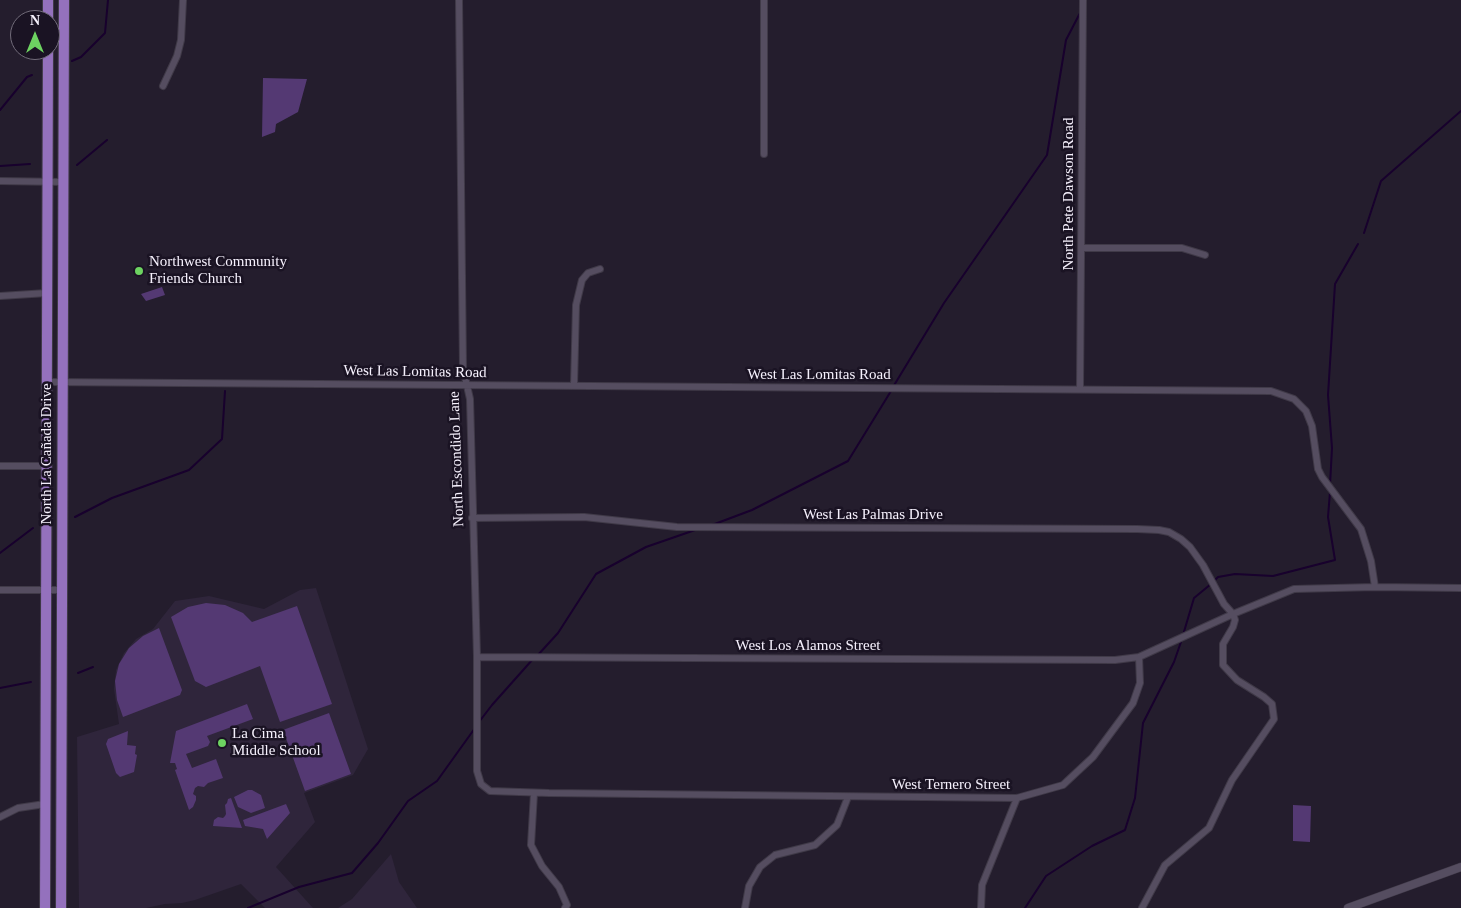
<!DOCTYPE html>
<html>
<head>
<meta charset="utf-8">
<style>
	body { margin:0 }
	#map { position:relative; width:1461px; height:908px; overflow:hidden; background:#241d2d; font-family:Georgia,serif }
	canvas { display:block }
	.north { position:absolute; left:10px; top:10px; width:50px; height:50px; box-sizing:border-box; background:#1a1323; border:1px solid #726c7a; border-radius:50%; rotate:0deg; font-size:14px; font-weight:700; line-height:20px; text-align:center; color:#f6f1fd }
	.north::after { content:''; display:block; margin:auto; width:18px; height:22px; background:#6dd361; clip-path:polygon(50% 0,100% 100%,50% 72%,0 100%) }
</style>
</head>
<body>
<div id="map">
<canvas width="1461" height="908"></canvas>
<div class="north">N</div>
</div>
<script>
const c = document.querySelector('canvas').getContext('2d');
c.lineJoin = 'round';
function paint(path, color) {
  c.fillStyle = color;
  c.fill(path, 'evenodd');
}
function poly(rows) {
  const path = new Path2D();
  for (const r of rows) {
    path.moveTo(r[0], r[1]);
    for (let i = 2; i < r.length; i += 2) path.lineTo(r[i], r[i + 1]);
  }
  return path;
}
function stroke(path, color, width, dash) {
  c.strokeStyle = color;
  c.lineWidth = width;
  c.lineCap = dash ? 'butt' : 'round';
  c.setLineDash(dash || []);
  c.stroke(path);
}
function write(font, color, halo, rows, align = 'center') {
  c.font = font + ' Georgia,serif';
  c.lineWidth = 5;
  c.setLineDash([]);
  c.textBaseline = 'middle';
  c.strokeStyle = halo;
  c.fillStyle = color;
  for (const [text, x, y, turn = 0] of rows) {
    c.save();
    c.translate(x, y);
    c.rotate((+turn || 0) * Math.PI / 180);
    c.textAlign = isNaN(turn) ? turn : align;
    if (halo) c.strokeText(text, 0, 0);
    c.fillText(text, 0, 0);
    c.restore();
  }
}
const built = poly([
	[316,588,368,749,353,775,304,793,315,822,276,867,313,908,265,908,241,884,195,900,182,903,165,904,146,908,79,908,77,737,119,724,114,689,116,670,124,653,136,639,153,629,175,601,209,596,264,609,300,590],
	[391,854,399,882,417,908,338,908,352,899]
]);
const green = poly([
	[263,78,307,79,298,112,276,124,275,132,262,137],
	[162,287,165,295,146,301,141,294],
	[206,603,225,605,243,613,252,622,297,606,332,704,280,722,260,666,206,687,195,681,171,617,188,607],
	[159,628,182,690,180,695,123,717,117,700,115,681,119,664,129,648,143,636],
	[247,704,253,719,207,736,210,742,208,746,186,754,192,768,216,759,223,778,208,783,204,787,198,786,195,788,193,794,196,796,196,800,193,807,189,810,175,770,177,769,175,763,170,763,176,731],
	[329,713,351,774,305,791,283,730],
	[128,731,127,745,136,746,135,754,137,755,134,772,120,777,116,773,106,744,108,739],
	[248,790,252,790,261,795,265,808,251,813,238,807,234,797],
	[231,798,242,828,213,826,214,820,218,817,223,818,225,816,226,814,225,805,227,803,228,799],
	[286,804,290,813,267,839,263,829,245,826,243,820],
	[1293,805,1311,806,1310,842,1293,841]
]);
const stream = poly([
	[72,61,81,57,105,33,108,0],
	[0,110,27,77,32,75],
	[77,165,107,140],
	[0,166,30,164],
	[1364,233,1381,181,1461,111],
	[893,387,944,303,1047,155,1066,40,1080,13],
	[1330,485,1332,448,1328,395,1335,284,1358,244],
	[75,517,112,498,189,470,222,439,225,391],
	[712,525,752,510,848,461,891,391],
	[0,553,33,528],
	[1214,581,1218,577,1235,574,1273,576,1335,560,1328,517,1330,492],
	[1183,635,1194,598,1211,584],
	[537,656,558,633,596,574,646,547,698,529],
	[78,673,93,667],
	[0,688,31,682],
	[479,722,492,705,533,659],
	[248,908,299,887,352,873,378,843,408,801,437,781,475,728],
	[1025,908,1046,876,1092,846,1125,830,1135,798,1143,723,1174,662,1182,639]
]);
const minor = poly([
	[459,0,463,368,470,399,477,657,477,771,481,784,490,791,549,793,1017,798,1063,785,1093,757,1133,703,1140,683,1139,657,1233,614,1294,589,1375,587,1461,588],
	[764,0,764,154],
	[163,86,177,56,181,40,183,0],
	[0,181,63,182],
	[1081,248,1182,248,1205,255],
	[0,296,47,293],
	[47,382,1271,391,1294,399,1306,411,1312,426,1318,469,1322,477,1361,529,1371,561,1375,587],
	[574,386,576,305,582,280,588,273,600,269],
	[1080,389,1083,0],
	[0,466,47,466],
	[472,518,584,517,677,527,1137,529,1159,530,1169,532,1181,539,1190,547,1203,565,1224,604,1233,614,1235,620,1233,627,1223,644,1223,665,1237,680,1264,697,1272,704,1274,719,1232,780,1209,828,1165,865,1142,908],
	[0,590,62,590],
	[477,657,1115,660,1139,657],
	[534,793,531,845,542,866,559,887,567,905,565,908],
	[0,817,18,808,45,804],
	[745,908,749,886,760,867,775,855,815,845,837,825,848,797],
	[981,908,982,885,1017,798]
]);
const tertiary = poly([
	[1348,908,1461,867]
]);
const primary = poly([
	[48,20,48,0],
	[45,908,48,50],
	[61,908,64,0]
]);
const markers = [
	[139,271,5,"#6dd361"],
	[222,743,5,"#6dd361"]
];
const streetNames = [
	["North Pete Dawson Road",1069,194,-90],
	["West Las Lomitas Road",415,372,1],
	["West Las Lomitas Road",819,375],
	["North La Cañada Drive",47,454,-90],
	["North Escondido Lane",457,459,-92],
	["West Las Palmas Drive",873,515],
	["West Los Alamos Street",808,646],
	["West Ternero Street",951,785]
];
const poiNames = [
	["Northwest Community",149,262],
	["Friends Church",149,279],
	["La Cima",232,734],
	["Middle School",232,751]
];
paint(built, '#2f253b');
paint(green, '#543973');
stroke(stream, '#18012d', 2);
stroke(minor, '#403a48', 8);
stroke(tertiary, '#403a48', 9);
stroke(primary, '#403a48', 12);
stroke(minor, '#554d60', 6);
stroke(tertiary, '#554d60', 8);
stroke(primary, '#9471bd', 10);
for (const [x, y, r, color] of markers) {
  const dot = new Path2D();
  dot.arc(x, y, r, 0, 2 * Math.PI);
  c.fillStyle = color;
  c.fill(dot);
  stroke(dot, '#1a1323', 2);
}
write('15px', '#f6f1fd', '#1a1323', streetNames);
write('15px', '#f6f1fd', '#1a1323', poiNames, 'left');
</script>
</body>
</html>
